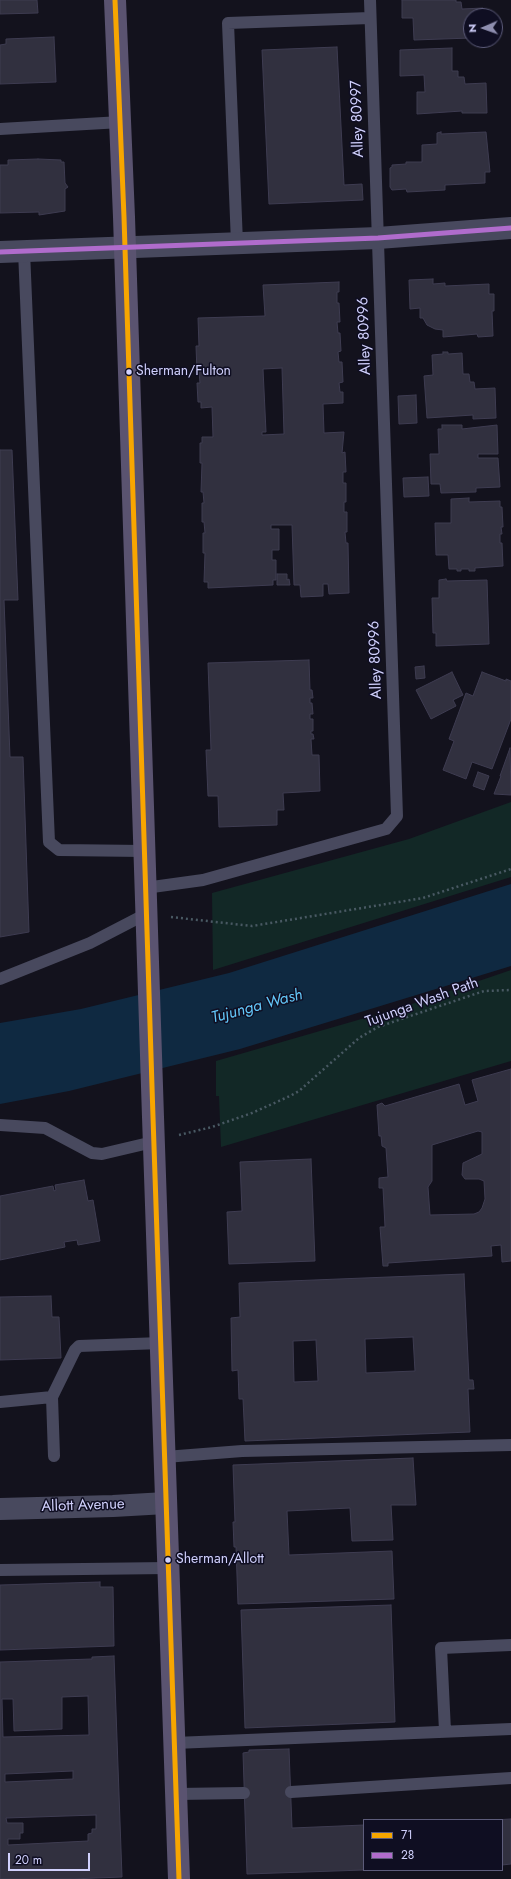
<!DOCTYPE html>
<html>
<head>
<meta charset="utf-8">
<style>
	body { margin:0 }
	#map { position:relative; width:511px; height:1879px; overflow:hidden; background:#13121d; font-family:Jost,sans-serif }
	canvas { display:block }
	.legend { position:absolute; left:363px; top:1819px; width:140px; height:52px; box-sizing:border-box; background:#0f0e22; border:1px solid #5d5c7a; margin:0; padding:5px 7px; list-style:none; font-size:12px; color:#d1d1fd }
	.legend li { display:flex; align-items:center; gap:8px; height:20px }
	.legend b { width:20px; border:1px solid #5d5c7a }
	.north { position:absolute; left:463px; top:8px; width:40px; height:40px; box-sizing:border-box; background:#0f0e22; border:1px solid #5d5c7a; border-radius:50%; rotate:268deg; font-size:11px; font-weight:700; line-height:16px; text-align:center; color:#d1d1fd }
	.north::after { content:''; display:block; margin:auto; width:14px; height:18px; background:#8e8eaf; clip-path:polygon(50% 0,100% 100%,50% 72%,0 100%) }
	.scale { position:absolute; left:8px; top:1853px; width:82px; height:18px; box-sizing:border-box; border:2px solid #d1d1fd; border-top:0; padding-left:5px; font-size:12px; line-height:14px; white-space:nowrap; color:#d1d1fd; -webkit-text-stroke:3px #0f0e22; paint-order:stroke }
</style>
</head>
<body>
<div id="map">
<canvas width="511" height="1879"></canvas>
<ul class="legend">
<li><b style="height:5px;background:#f7a600"></b>71</li>
<li><b style="height:5px;background:#b06ccc"></b>28</li>
</ul>
<div class="north">N</div>
<div class="scale">20 m</div>
</div>
<script>
const c = document.querySelector('canvas').getContext('2d');
c.lineJoin = 'round';
function paint(path, color) {
  c.fillStyle = color;
  c.fill(path, 'evenodd');
}
function poly(rows) {
  const path = new Path2D();
  for (const r of rows) {
    path.moveTo(r[0], r[1]);
    for (let i = 2; i < r.length; i += 2) path.lineTo(r[i], r[i + 1]);
  }
  return path;
}
function stroke(path, color, width, dash) {
  c.strokeStyle = color;
  c.lineWidth = width;
  c.lineCap = dash ? 'butt' : 'round';
  c.setLineDash(dash || []);
  c.stroke(path);
}
function write(font, color, halo, rows, align = 'center') {
  c.font = font + ' Jost,sans-serif';
  c.lineWidth = 3;
  c.setLineDash([]);
  c.textBaseline = 'middle';
  c.strokeStyle = halo;
  c.fillStyle = color;
  for (const [text, x, y, turn = 0] of rows) {
    c.save();
    c.translate(x, y);
    c.rotate((+turn || 0) * Math.PI / 180);
    c.textAlign = isNaN(turn) ? turn : align;
    if (halo) c.strokeText(text, 0, 0);
    c.fillText(text, 0, 0);
    c.restore();
  }
}
const green = poly([
	[511,802,511,877,213,970,212,893,409,839],
	[511,970,511,1061,221,1147,219,1096,216,1096,216,1061,403,1007]
]);
const water = poly([
	[511,884,511,966,240,1049,69,1091,0,1104,0,1023,81,1009,229,973]
]);
const building = poly([
	[0,0,37,0,38,13,0,14,0,0],
	[402,0,456,0,456,2,461,2,462,9,483,8,483,16,471,16,471,38,414,40,413,18,402,18,402,0],
	[54,37,56,82,0,84,0,45,6,44,6,39,54,37],
	[337,47,344,185,362,184,363,200,269,204,262,50,337,47],
	[452,48,452,71,458,71,458,77,464,77,465,84,486,83,487,113,462,113,462,111,417,114,417,92,425,92,424,75,400,76,400,50,452,48],
	[441,132,441,134,486,132,490,172,485,172,485,183,445,185,445,190,407,192,406,189,392,190,390,187,390,168,392,167,392,165,406,164,406,162,422,162,422,145,437,144,437,133,441,132],
	[38,159,61,160,61,162,64,162,65,183,68,187,65,189,65,211,39,215,39,212,0,213,0,165,8,165,8,160,38,159],
	[433,279,433,284,445,283,445,286,489,284,489,294,494,294,494,311,492,311,493,336,478,337,477,334,443,337,443,330,435,329,427,325,423,318,420,318,420,308,410,309,409,280,433,279],
	[339,282,339,292,337,292,337,303,339,303,340,322,337,322,338,333,340,333,341,351,338,352,339,362,342,362,343,382,339,383,340,392,343,392,343,403,323,404,324,433,344,432,342,453,345,452,346,472,343,472,343,483,346,483,346,502,344,502,344,512,347,512,347,532,345,532,346,543,348,543,349,593,329,594,328,584,323,584,323,596,301,597,300,585,294,585,292,525,271,525,271,529,279,529,279,550,272,550,272,560,276,560,276,580,273,580,273,585,208,588,208,582,204,582,205,553,203,553,203,533,205,533,204,522,202,522,202,503,204,503,203,492,201,492,202,463,200,463,200,443,202,443,202,437,213,437,212,407,201,408,201,402,198,402,197,383,200,383,199,372,197,372,196,346,199,346,198,318,265,316,263,285,339,282],
	[282,368,284,434,262,435,262,432,266,432,263,369,282,368],
	[443,352,448,352,448,354,462,353,463,374,469,374,470,382,474,382,475,389,495,388,496,418,473,419,473,415,427,418,424,376,433,375,432,355,443,354,443,352],
	[416,395,417,423,399,424,398,396,416,395],
	[442,425,462,425,462,429,497,425,498,454,478,454,478,458,498,458,500,487,476,488,476,492,441,493,440,484,431,484,430,454,439,454,438,429,442,429,442,425],
	[0,450,12,450,18,600,4,600,10,757,23,757,29,932,0,937,0,450],
	[428,477,429,496,404,497,403,478,428,477],
	[469,498,469,502,500,501,500,507,502,507,503,527,501,527,502,534,500,534,500,543,502,543,503,566,475,568,475,571,469,571,469,569,461,569,461,571,457,571,457,569,449,569,448,555,436,555,435,523,451,523,451,499,469,498],
	[277,574,287,574,287,580,289,579,290,585,277,585,277,574],
	[446,579,447,581,487,580,489,644,436,646,436,633,433,633,432,598,439,598,439,580,446,579],
	[309,660,310,690,312,690,313,698,310,698,310,703,312,703,313,714,310,714,310,719,313,719,313,731,311,731,311,734,313,734,314,739,311,739,312,755,319,755,320,791,283,793,284,810,277,810,277,825,219,827,218,796,208,796,206,750,211,750,208,663,309,660],
	[424,666,425,678,416,679,415,667,424,666],
	[452,672,463,695,453,700,456,706,431,719,416,690,452,672],
	[482,672,506,681,506,679,511,681,511,719,492,769,472,762,466,779,443,770,454,741,449,739,466,693,473,696,482,672],
	[510,748,511,795,494,794,501,776,500,776,510,748],
	[478,772,489,776,484,790,473,786,478,772],
	[511,1069,511,1261,502,1262,501,1245,491,1246,492,1256,388,1263,388,1266,383,1266,380,1227,385,1227,383,1188,379,1188,379,1178,388,1177,386,1148,382,1146,381,1136,379,1136,377,1105,382,1103,385,1106,459,1084,465,1105,478,1101,472,1080,511,1069],
	[478,1131,482,1132,482,1154,463,1163,462,1175,465,1179,479,1179,484,1181,485,1199,482,1208,479,1212,474,1214,430,1215,428,1187,432,1181,432,1145,478,1131],
	[311,1159,315,1261,229,1264,227,1212,242,1211,240,1162,311,1159],
	[84,1180,88,1201,93,1200,100,1241,78,1245,77,1240,64,1242,65,1247,0,1260,0,1196,53,1186,54,1191,56,1190,55,1185,84,1180],
	[464,1274,469,1380,473,1380,474,1389,468,1389,470,1432,245,1441,243,1399,239,1399,238,1370,232,1371,231,1318,240,1317,239,1283,464,1274],
	[413,1337,415,1371,366,1373,365,1339,413,1337],
	[316,1340,318,1381,294,1382,293,1341,316,1340],
	[51,1296,52,1317,59,1317,61,1358,0,1360,0,1297,51,1296],
	[413,1458,416,1505,391,1505,393,1540,352,1541,350,1508,287,1511,289,1555,392,1551,394,1599,238,1604,236,1547,234,1547,233,1522,235,1522,233,1465,413,1458],
	[100,1582,100,1587,113,1587,114,1646,0,1650,0,1585,100,1582],
	[391,1605,395,1722,245,1728,241,1610,391,1605],
	[114,1656,122,1877,71,1879,0,1879,0,1662,92,1659,92,1657,114,1656],
	[88,1696,89,1735,3,1737,2,1699,13,1699,14,1731,62,1729,62,1697,88,1696],
	[73,1771,73,1779,5,1782,5,1774,73,1771],
	[96,1815,96,1829,92,1829,92,1833,88,1834,88,1841,8,1845,8,1839,20,1839,20,1833,23,1833,23,1823,7,1823,6,1818,96,1815],
	[289,1749,292,1828,364,1825,364,1870,247,1874,243,1753,249,1752,249,1750,289,1749],
	[511,1819,511,1864,502,1865,502,1820,494,1820,511,1819]
]);
const path = poly([
	[171,917,252,926,423,898,511,869],
	[179,1135,212,1127,252,1113,290,1096,299,1091,359,1038,378,1027,484,991,511,990]
]);
const service = poly([
	[0,129,121,122],
	[237,243,228,23,370,18],
	[24,251,49,842,59,850,144,851],
	[145,888,203,880,386,829,397,816,370,0],
	[0,979,90,943,146,914],
	[0,1125,45,1128,92,1153,102,1154,153,1142],
	[52,1397,54,1456],
	[0,1402,52,1397,75,1350,79,1346,161,1343],
	[165,1457,242,1451,511,1445],
	[0,1570,168,1568],
	[445,1731,441,1648,511,1645],
	[175,1743,511,1729],
	[291,1792,511,1778],
	[177,1794,244,1793]
]);
const minor = poly([
	[0,252,378,238,511,228],
	[0,1509,113,1506,166,1503]
]);
const primary = poly([
	[115,0,124,217,153,1117,179,1879]
]);
const bus1 = poly([
	[115,0,124,217,153,1117,179,1879]
]);
const bus2 = poly([
	[0,252,378,238,511,228]
]);
const markers = [
	[129,372,3.5,"#d1d1fd"],
	[168,1560,3.5,"#d1d1fd"]
];
const busNames = [
	["Sherman/Fulton",136,372],
	["Sherman/Allott",176,1560]
];
const streetNames = [
	["Alley 80997",358,119,-92],
	["Alley 80996",365,336,-92],
	["Alley 80996",376,660,-92],
	["Tujunga Wash Path",422,1003,-20],
	["Allott Avenue",83,1506,-2]
];
const waterNames = [
	["Tujunga Wash",257,1007,-15]
];
paint(green, '#122826');
paint(water, '#0f2941');
paint(building, '#31303f');
stroke(building, '#3e3c51', 1);
stroke(path, '#495963', 2.5, [2, 3]);
stroke(service, '#48495e', 12);
stroke(minor, '#48495e', 22);
stroke(primary, '#5a5370', 22);
stroke(bus1, '#f7a600', 5);
stroke(bus2, '#b06ccc', 5);
for (const [x, y, r, color] of markers) {
  const dot = new Path2D();
  dot.arc(x, y, r, 0, 2 * Math.PI);
  c.fillStyle = color;
  c.fill(dot);
  stroke(dot, '#0f0e22', 1.5);
}
write('14px', '#d1d1fd', '#0f0e22', busNames, 'left');
write('15px', '#d1d1fd', '#0f0e22', streetNames);
write('italic 16px', '#63c7f9', '#0f0e22', waterNames);
</script>
</body>
</html>
